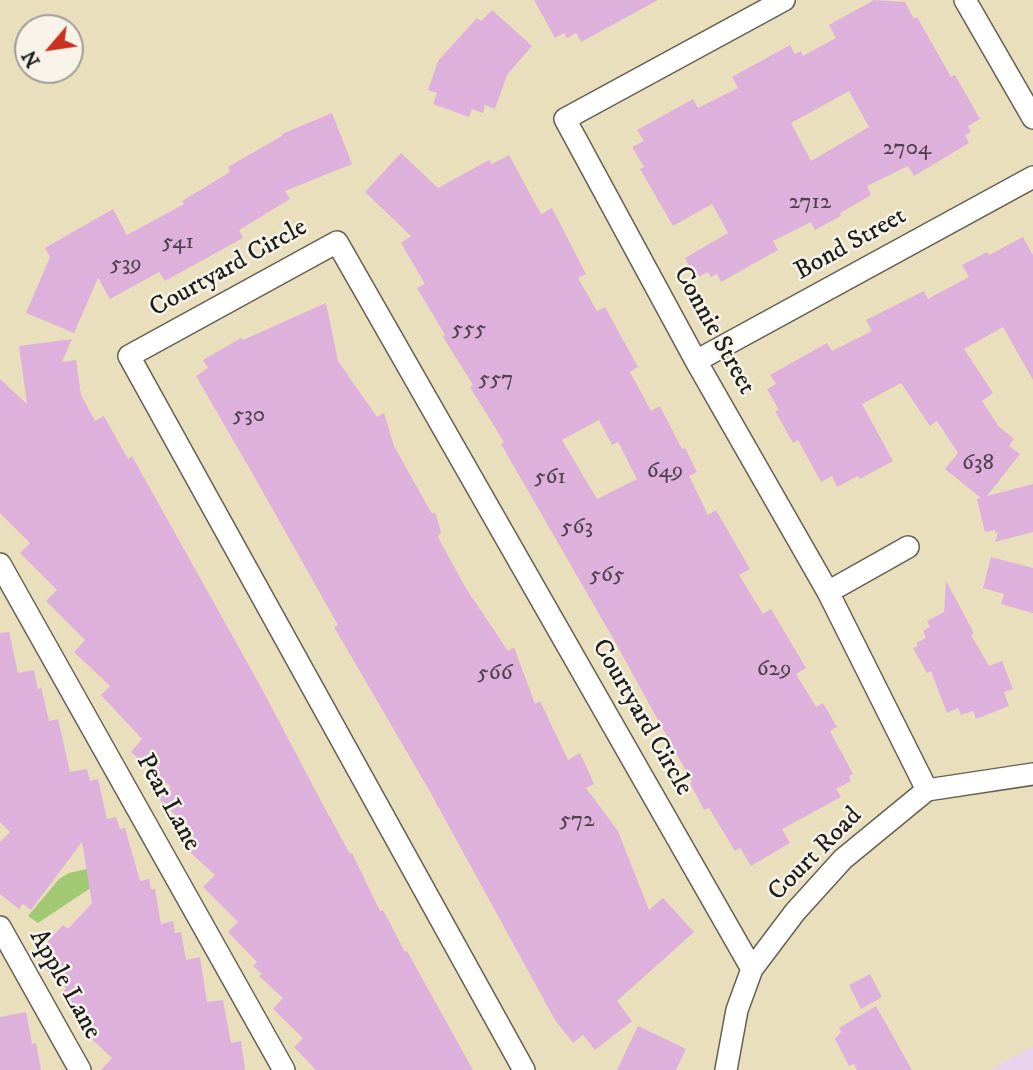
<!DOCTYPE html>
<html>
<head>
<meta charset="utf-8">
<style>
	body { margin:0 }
	#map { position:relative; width:1033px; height:1070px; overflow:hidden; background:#eadfbc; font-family:"IM FELL DW Pica",serif }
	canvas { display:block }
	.north { position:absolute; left:14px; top:14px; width:70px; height:70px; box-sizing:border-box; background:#f7f3e8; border:2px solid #9f9d96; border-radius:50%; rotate:241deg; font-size:19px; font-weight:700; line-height:28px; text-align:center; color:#1c1c1c }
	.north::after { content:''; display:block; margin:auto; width:24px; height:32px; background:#c8321e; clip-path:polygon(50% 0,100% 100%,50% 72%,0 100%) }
</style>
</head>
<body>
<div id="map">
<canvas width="1033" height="1070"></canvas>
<div class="north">N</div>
</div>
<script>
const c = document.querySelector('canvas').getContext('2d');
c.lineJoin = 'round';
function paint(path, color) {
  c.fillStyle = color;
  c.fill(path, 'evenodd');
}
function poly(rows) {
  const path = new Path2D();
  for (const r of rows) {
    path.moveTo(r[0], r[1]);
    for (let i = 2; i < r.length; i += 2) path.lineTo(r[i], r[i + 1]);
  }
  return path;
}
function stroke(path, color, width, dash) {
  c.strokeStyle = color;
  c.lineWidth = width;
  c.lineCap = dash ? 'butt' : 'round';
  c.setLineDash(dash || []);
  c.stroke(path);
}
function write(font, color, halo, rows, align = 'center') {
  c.font = font + ' "IM FELL DW Pica",serif';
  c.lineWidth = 5;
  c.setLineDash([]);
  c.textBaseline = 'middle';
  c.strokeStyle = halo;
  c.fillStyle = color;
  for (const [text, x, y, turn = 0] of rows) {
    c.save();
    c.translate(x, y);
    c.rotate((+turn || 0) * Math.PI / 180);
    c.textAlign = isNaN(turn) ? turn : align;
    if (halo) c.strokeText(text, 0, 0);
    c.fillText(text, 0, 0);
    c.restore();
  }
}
const built = poly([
	[1033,1046,1033,1070,990,1070]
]);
const green = poly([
	[122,861,126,882,89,889,38,923,28,916,59,879,69,873]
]);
const building = poly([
	[534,0,658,0,581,42,576,33,567,38,564,33,555,38],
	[874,0,905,2,914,19,917,17,951,77,955,75,980,119,968,126,971,132,965,135,969,143,914,176,908,166,867,186,871,195,840,213,841,216,815,230,811,222,773,241,778,250,721,282,717,274,711,277,708,272,696,278,685,258,728,233,712,204,673,226,640,169,644,167,632,147,644,141,637,130,693,99,698,108,738,88,732,77,790,45,795,54,801,51,803,56,836,38,829,25],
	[849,91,869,127,811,161,791,123],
	[492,10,532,46,507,75,495,109,485,105,483,113,472,109,469,117,433,104,437,93,428,90,438,61,477,18,481,21],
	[332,113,352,164,285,191,290,199,239,230,243,238,165,281,159,272,110,299,98,278,74,333,26,313,50,257,45,248,113,209,127,235,184,204,182,201,230,172,228,167,282,136,282,134],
	[401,153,438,188,489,160,492,164,509,155,541,214,552,208,586,274,578,278,597,311,605,307,638,367,630,372,651,411,660,406,682,449,685,448,697,472,689,476,708,515,716,510,750,569,739,575,763,614,771,609,806,668,796,674,816,707,823,703,837,727,830,731,853,774,849,776,851,781,836,789,841,797,782,829,790,843,751,866,740,848,735,851,709,808,704,810,690,783,692,782,614,640,501,444,504,442,470,387,473,385,443,337,445,335,417,288,425,284,401,243,411,236,365,192],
	[599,420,612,445,618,442,637,479,597,499,562,440],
	[1023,237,1033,255,1033,380,1003,327,964,349,993,393,982,401,999,427,1014,439,1009,446,1020,454,987,496,1033,484,1033,532,995,542,998,532,995,533,995,530,985,532,977,499,981,498,945,469,958,453,937,421,930,426,901,383,862,404,893,461,860,479,858,476,837,487,832,476,821,482,798,440,793,443,775,411,779,410,767,389,776,384,770,375,827,343,832,351,872,331,866,320,924,291,928,299,935,295,969,277,962,265,987,252,989,255],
	[326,303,338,361,377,417,384,413,394,446,432,514,435,512,441,532,438,537,465,587,508,651,514,647,535,704,540,701,568,760,580,753,594,784,586,788,618,831,649,910,663,898,694,932,617,1001,632,1021,595,1050,583,1035,573,1043,555,1020,429,790,334,627,338,625,255,478,196,376,208,368,203,360,241,338,243,340],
	[72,339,62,362,76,360,81,395,95,421,104,416,128,459,132,456,262,689,322,803,350,854,352,853,380,911,383,910,405,952,407,951,473,1070,316,1070,294,1047,303,1038,273,1009,283,998,259,976,262,974,253,966,257,962,228,932,238,922,203,887,215,875,182,845,194,833,159,799,171,787,131,752,142,739,101,695,110,686,74,652,85,640,46,601,57,590,20,553,30,543,0,513,0,379,27,404,19,346],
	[991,557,1033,568,1033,613,1001,604,1004,594,983,588],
	[946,581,974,633,971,635,989,666,1002,661,1013,689,1004,692,1009,706,976,719,973,711,961,715,958,708,947,713,931,671,927,673,913,648,918,646,916,643,926,638,923,631,930,627,927,621,944,612],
	[9,632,18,673,34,670,38,690,41,687,49,721,58,719,70,772,87,769,90,781,98,779,107,819,116,817,120,829,125,828,140,881,149,879,151,889,155,889,161,924,173,921,175,933,181,932,186,960,200,957,207,1002,223,1000,231,1043,241,1041,245,1070,101,1070,112,1058,83,1031,93,1020,61,994,66,988,42,966,54,964,40,950,63,925,68,929,92,903,82,842,31,910,23,904,19,909,0,894,0,842,10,832,0,822,0,633],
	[870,974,882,997,861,1009,849,985],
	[876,1006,912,1070,857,1070,854,1064,849,1066,835,1039,841,1032,839,1028],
	[26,1012,32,1044,36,1043,41,1070,0,1070,0,1017],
	[638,1026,686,1049,676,1070,617,1070]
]);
const street = poly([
	[784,0,565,119,696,361,828,592,927,790],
	[965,0,1033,118],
	[696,361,1033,177],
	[0,564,284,1070],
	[828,592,908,547],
	[0,927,80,1070],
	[524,1070,129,356,337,242,752,969],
	[726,1070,737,1010,752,969,795,912,843,859,927,790,1033,774]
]);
const numberNames = [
	["2704",907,149],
	["2712",810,203],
	["541",178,243],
	["539",126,265],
	["555",469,330],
	["557",496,380],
	["530",249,416],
	["638",978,464],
	["649",665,472],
	["561",550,478],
	["563",577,528],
	["565",607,576],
	["629",774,670],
	["566",495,674],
	["572",577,821]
];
const streetNames = [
	["Bond Street",851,245,-29],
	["Courtyard Circle",229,269,-29],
	["Connie Street",713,331,61],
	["Courtyard Circle",641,718,60],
	["Pear Lane",167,803,61],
	["Court Road",816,855,-45],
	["Apple Lane",64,985,61]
];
paint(built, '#ead1ec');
paint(green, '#a1c974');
paint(building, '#ddb1db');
stroke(street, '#646054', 24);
stroke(street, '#fff', 21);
write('23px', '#4c414c', null, numberNames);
write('26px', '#1c1c1c', '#f7f3e8', streetNames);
</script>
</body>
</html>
